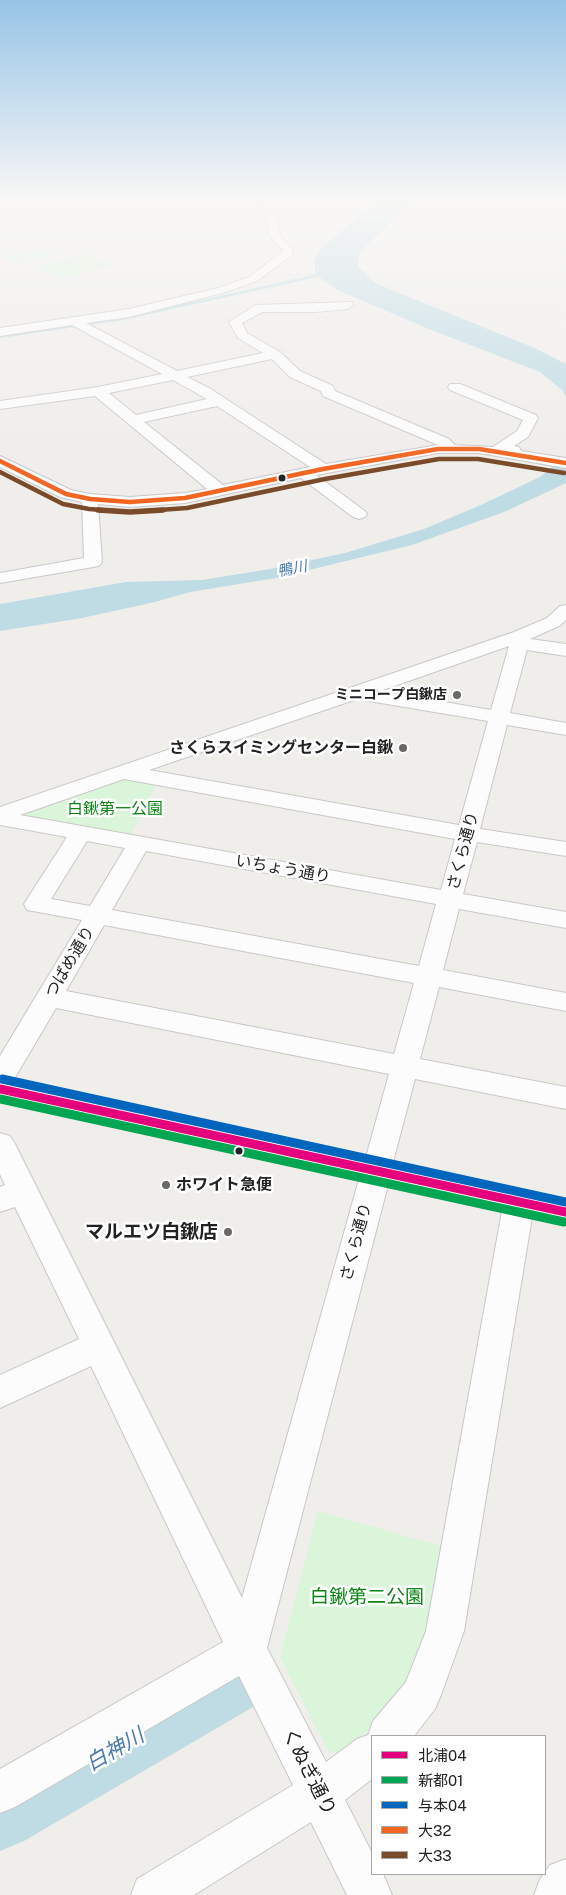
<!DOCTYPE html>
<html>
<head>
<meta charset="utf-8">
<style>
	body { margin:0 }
	#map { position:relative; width:566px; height:1895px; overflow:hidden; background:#f0eeeb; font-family:"Public Sans","Noto Sans JP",sans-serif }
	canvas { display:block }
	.legend { position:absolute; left:371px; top:1735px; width:175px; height:140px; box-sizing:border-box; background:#fff; border:1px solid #a7a7a7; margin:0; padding:6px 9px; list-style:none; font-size:15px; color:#222 }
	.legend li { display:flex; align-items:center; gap:10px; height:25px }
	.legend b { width:25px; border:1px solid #a7a7a7 }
</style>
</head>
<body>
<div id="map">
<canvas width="566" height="1895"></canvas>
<ul class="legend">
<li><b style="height:6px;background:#e5007d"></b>北浦04</li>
<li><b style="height:6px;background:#00a651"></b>新都01</li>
<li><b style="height:6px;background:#0065bd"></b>与本04</li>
<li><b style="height:6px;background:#f26522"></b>大32</li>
<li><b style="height:6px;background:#7a4b2a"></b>大33</li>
</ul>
</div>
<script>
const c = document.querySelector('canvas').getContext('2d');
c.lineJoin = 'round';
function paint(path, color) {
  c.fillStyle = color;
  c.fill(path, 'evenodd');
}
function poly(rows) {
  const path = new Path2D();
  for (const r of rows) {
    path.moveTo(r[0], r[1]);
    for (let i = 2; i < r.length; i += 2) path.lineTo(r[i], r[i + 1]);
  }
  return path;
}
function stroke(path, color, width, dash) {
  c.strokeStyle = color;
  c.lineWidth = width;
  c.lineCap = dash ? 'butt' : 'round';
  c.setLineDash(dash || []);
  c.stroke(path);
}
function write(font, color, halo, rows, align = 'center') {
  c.font = font + ' "Public Sans","Noto Sans JP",sans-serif';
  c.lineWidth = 5;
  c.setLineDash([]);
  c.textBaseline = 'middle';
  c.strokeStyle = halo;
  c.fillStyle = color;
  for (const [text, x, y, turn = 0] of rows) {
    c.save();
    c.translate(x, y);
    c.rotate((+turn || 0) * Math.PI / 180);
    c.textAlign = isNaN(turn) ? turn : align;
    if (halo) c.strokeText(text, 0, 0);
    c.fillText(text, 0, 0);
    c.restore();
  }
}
const park = poly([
	[41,250,51,250,52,257,18,264,2,256],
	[85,255,92,256,112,266,64,278,57,277,35,267,40,264],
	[125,779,156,786,129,838,28,820,28,811],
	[318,1511,448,1548,432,1618,407,1685,380,1721,344,1753,328,1751,280,1657]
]);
const water = poly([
	[383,197,417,197,360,252,358,266,375,283,537,349,566,364,566,397,562,390,540,372,424,327,335,289,315,274,315,260,320,249],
	[566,456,566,483,564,484,504,512,412,545,276,578,190,592,155,602,82,618,0,631,0,604,126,582,202,580,270,569,345,553,424,529,481,505,540,477]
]);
const streamFar1 = poly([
	[10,335,121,319,325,274]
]);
const stream = poly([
	[0,336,19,333]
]);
const river = poly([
	[230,1652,253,1661,262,1684,253,1707,24,1841,0,1851,0,1779,207,1661,230,1652]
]);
const minor = poly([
	[21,197,48,197,43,200,0,206,0,200,21,197],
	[248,197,258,197,273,212,278,221,278,232,281,237,293,250,292,255,257,281,226,292,129,317,86,323,177,371,263,353,238,338,229,322,256,305,352,302,354,305,348,309,315,312,262,312,242,323,247,333,280,352,300,371,333,386,335,391,449,439,455,445,493,447,517,431,523,420,450,390,448,387,450,384,460,384,536,415,538,418,528,437,514,446,519,447,521,451,566,458,566,468,479,453,438,453,316,475,365,511,367,514,365,517,359,519,353,517,301,478,185,503,130,507,98,504,102,562,99,566,0,583,0,573,84,558,82,502,60,497,0,467,0,456,71,490,90,494,130,497,185,493,207,489,95,396,0,409,0,401,98,387,162,374,72,325,0,336,0,328,129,309,218,288,249,277,283,251,271,238,268,232,268,221,265,215,248,197],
	[272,359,290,377,321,391,323,396,438,445,326,464,209,388,187,377,272,359],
	[173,380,207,399,136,415,109,393,173,380],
	[217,406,310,467,223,485,144,422,217,406],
	[566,605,566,620,559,626,530,639,566,644,566,656,527,650,510,713,566,723,566,735,507,725,480,829,566,842,566,856,477,842,463,894,566,912,566,928,459,909,443,970,566,993,566,1011,439,987,420,1059,566,1087,566,1109,415,1079,393,1162,566,1199,566,1225,532,1217,464,1631,441,1695,435,1709,414,1736,372,1736,372,1779,345,1800,372,1853,372,1874,383,1874,392,1895,347,1895,311,1822,194,1895,131,1895,137,1879,293,1785,239,1676,15,1807,0,1813,0,1769,223,1642,91,1366,0,1408,0,1375,79,1339,15,1207,0,1212,0,1187,5,1185,0,1174,0,1133,10,1136,15,1144,242,1598,359,1179,0,1100,0,1056,82,920,27,910,24,904,67,837,0,825,0,807,514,632,547,618,560,606,566,605],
	[509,646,491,710,380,691,509,646],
	[357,699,488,721,459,825,149,770,357,699],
	[124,779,455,839,441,890,20,815,124,779],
	[87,841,125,848,90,906,51,899,87,841],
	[146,851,436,904,419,966,112,910,146,851],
	[104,925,414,983,394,1054,66,991,104,925],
	[56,1008,389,1074,366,1157,13,1081,56,1008],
	[388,1185,502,1211,426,1631,406,1682,373,1721,368,1735,357,1739,326,1762,267,1648,388,1185],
	[566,1859,566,1895,534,1895,540,1879,550,1865,566,1859]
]);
const bus1 = poly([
	[0,1089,566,1212]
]);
const bus2 = poly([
	[0,1099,564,1222]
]);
const bus3 = poly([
	[2,1079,566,1202]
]);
const bus4 = poly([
	[0,461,66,494,90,499,130,502,185,498,323,469,438,449,479,449,566,463]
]);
const bus5Far1 = poly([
	[0,472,63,504,89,509,115,511],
	[145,511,187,508,325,479,439,459,478,459,564,473]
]);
const bus5 = poly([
	[98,510,130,512,163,510]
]);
const markers = [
	[282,478,4.5,"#222"],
	[457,695,5,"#6a6968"],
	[403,748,5,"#6a6968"],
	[239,1151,4.5,"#222"],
	[166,1185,5,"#6a6968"],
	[228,1232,5,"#6a6968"]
];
const farPoinames = [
	["ミニコープ白鍬店",447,695]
];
const farWaternames = [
	["鴨川",292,569,-11]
];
const poiNames = [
	["さくらスイミングセンター白鍬",393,748],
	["ホワイト急便",176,1185,"left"]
];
const parkNames = [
	["白鍬第一公園",115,809]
];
const streetNames = [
	["さくら通り",463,851,-75],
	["いちょう通り",283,869,10],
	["つばめ通り",70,962,-59],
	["さくら通り",356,1242,-75]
];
const nearPoinames = [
	["マルエツ白鍬店",218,1232]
];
const nearParknames = [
	["白鍬第二公園",367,1597]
];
const nearStreetnames = [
	["くぬぎ通り",309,1772,63]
];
const nearWaternames = [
	["白神川",115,1750,-30]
];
paint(park, '#daf5da');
paint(water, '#bfdbe3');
stroke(streamFar1, '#bfdbe3', 3);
stroke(stream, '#bfdbe3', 4);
paint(river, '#bfdbe3');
stroke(minor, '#c9c8c7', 2);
paint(minor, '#fdfcfc');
stroke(bus1, '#e5007d', 9);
stroke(bus2, '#00a651', 9);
stroke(bus3, '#0065bd', 9);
stroke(bus4, '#f26522', 4.5);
stroke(bus5Far1, '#7a4b2a', 4.5);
stroke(bus5, '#7a4b2a', 5.5);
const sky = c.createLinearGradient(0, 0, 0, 462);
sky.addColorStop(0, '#97c4e6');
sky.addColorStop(0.43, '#f8f7f6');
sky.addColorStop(1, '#f8f7f600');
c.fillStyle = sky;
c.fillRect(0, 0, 566, 462);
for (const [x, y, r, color] of markers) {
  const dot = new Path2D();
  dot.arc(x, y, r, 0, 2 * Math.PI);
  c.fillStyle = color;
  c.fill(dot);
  stroke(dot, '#fff', 2);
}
write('bold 14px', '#222', '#fff', farPoinames, 'right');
write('italic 15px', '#4a7aab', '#fff', farWaternames);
write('bold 16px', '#222', '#fff', poiNames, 'right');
write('16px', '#0c8416', '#fff', parkNames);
write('16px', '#222', '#fff', streetNames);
write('bold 19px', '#222', '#fff', nearPoinames, 'right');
write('19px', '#0c8416', '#fff', nearParknames);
write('19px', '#222', '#fff', nearStreetnames);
write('italic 21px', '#4a7aab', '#fff', nearWaternames);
</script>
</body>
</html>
